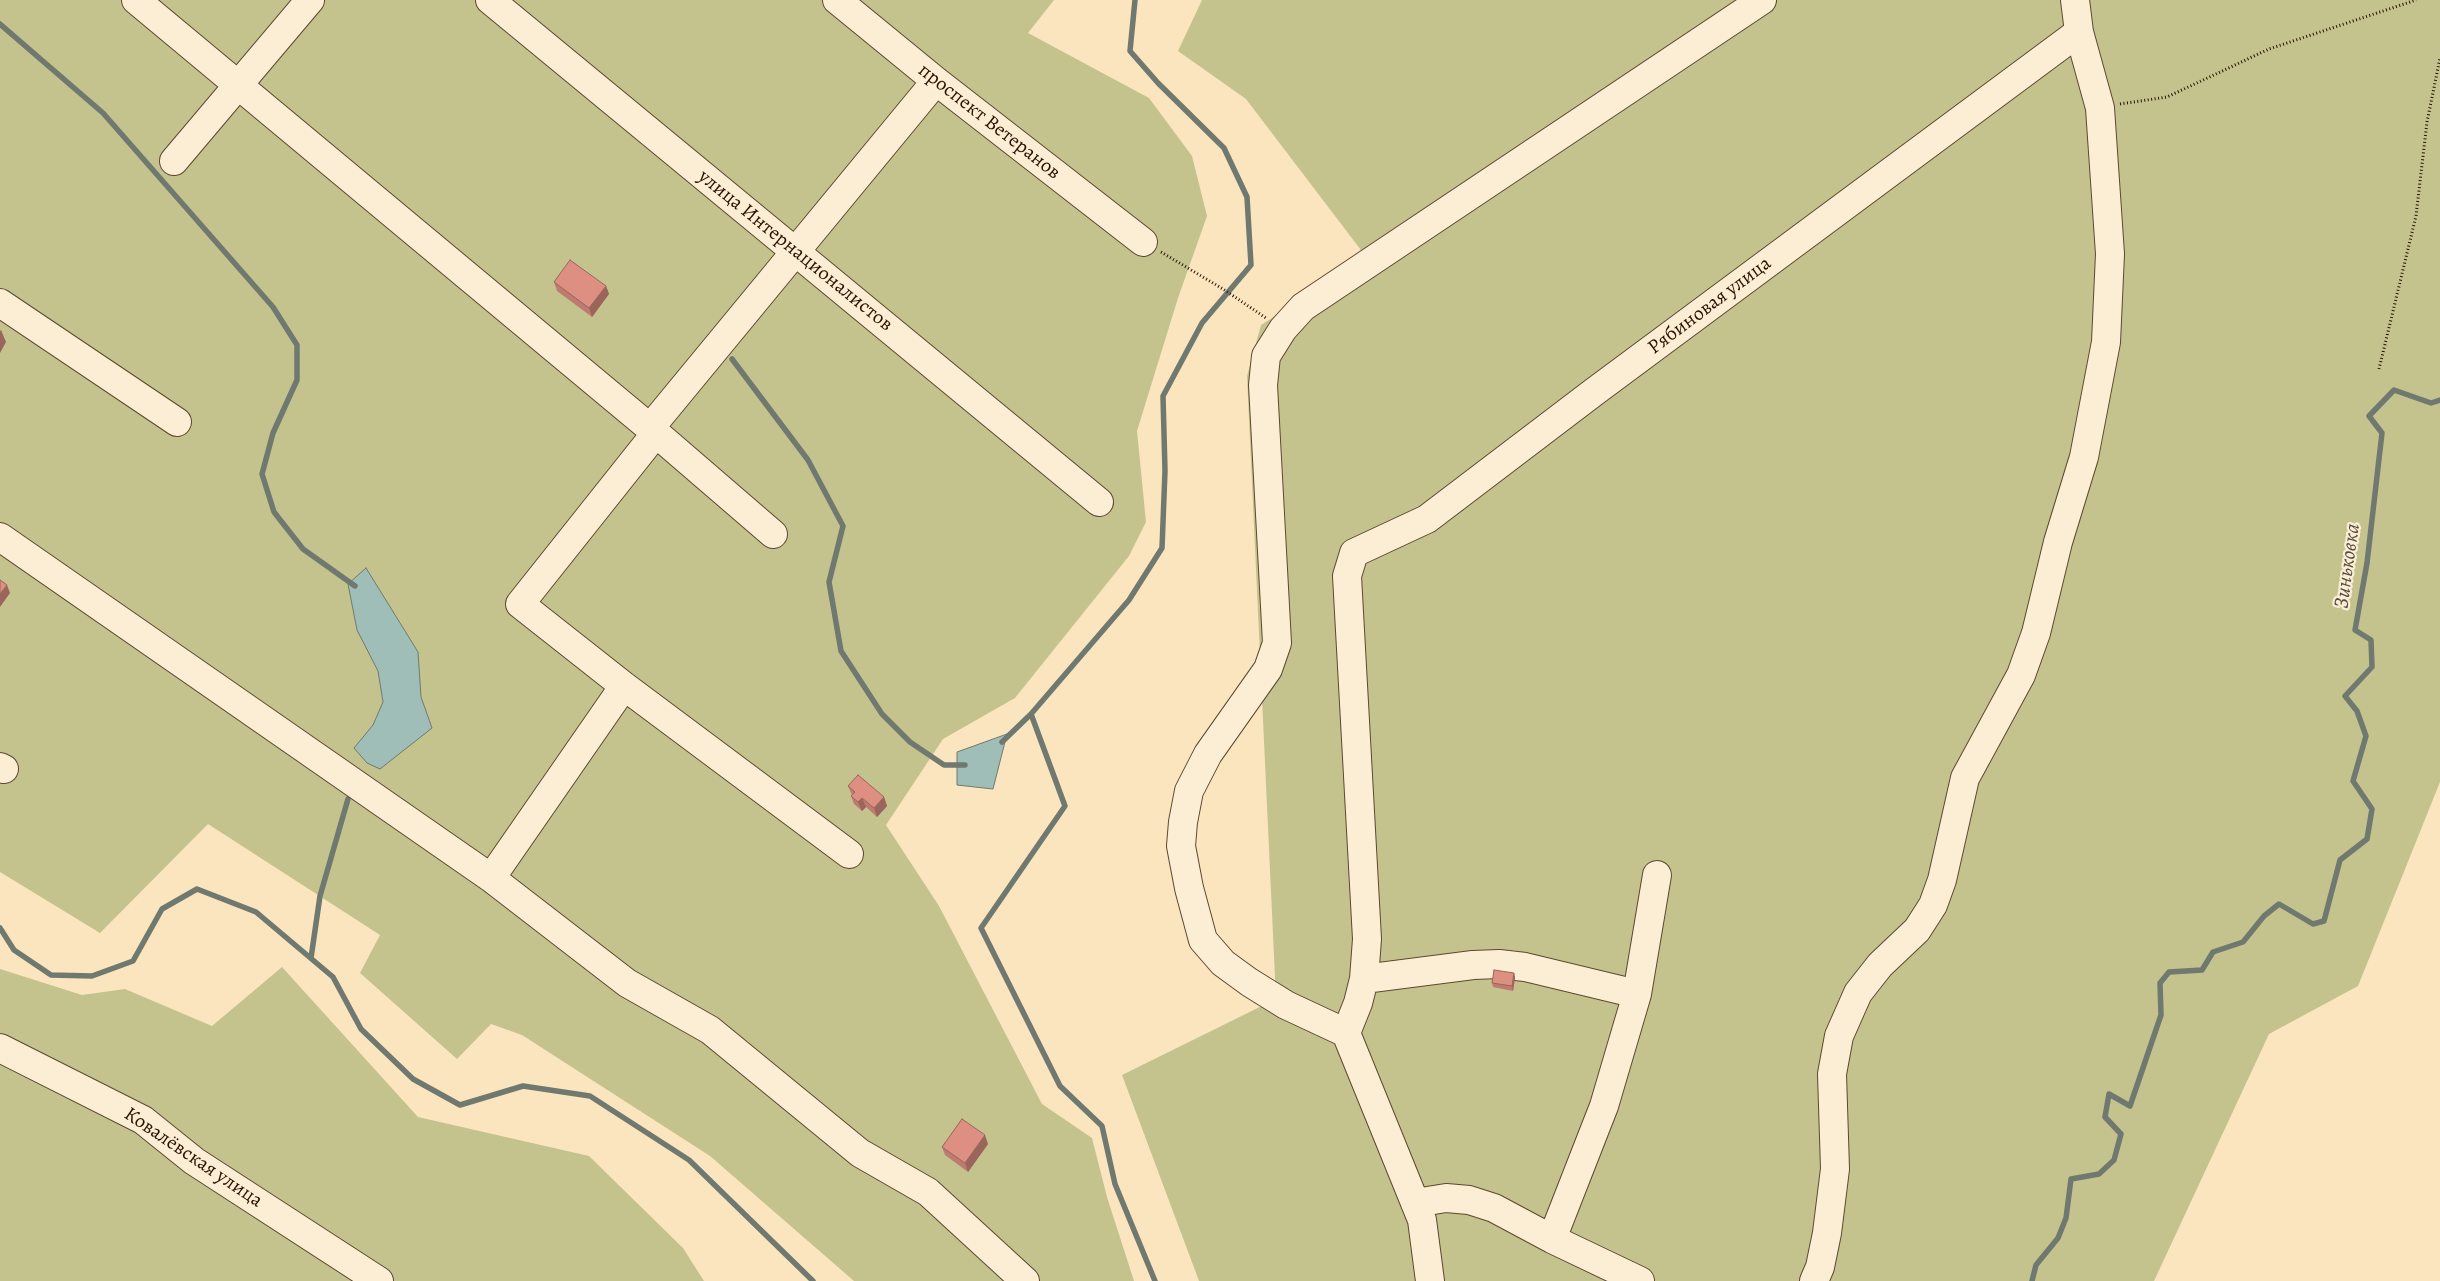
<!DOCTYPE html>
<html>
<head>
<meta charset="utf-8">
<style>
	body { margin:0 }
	canvas { display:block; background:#fae5be }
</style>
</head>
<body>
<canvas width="2440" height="1281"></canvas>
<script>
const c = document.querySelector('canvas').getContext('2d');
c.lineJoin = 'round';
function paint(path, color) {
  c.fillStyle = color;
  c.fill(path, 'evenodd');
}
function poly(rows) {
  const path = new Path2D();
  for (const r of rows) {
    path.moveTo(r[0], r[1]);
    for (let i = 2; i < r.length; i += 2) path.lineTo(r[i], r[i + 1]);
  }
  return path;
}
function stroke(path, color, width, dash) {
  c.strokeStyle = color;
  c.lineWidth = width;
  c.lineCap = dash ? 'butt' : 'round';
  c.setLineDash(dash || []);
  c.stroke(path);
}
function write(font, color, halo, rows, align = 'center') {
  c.font = font + ' Alegreya,serif';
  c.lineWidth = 4.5;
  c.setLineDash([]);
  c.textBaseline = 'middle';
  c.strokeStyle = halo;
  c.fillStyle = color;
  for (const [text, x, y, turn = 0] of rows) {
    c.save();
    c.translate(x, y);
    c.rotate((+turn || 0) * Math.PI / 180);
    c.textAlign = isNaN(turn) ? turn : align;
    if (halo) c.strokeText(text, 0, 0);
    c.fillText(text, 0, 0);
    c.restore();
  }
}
const green = poly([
	[0,0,1054,0,1028,33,1149,98,1192,156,1207,216,1178,298,1137,431,1146,522,1129,556,1015,698,943,739,886,825,939,906,1042,1104,1092,1138,1107,1197,1134,1281,854,1281,710,1156,522,1035,491,1024,457,1059,360,973,380,935,208,824,100,933,0,872],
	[1202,0,2440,0,2440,782,2358,986,2269,1034,2154,1281,1199,1281,1122,1075,1276,999,1247,376,1261,325,1367,258,1246,99,1178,51],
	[282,967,418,1117,589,1156,683,1248,704,1281,0,1281,0,969,82,995,125,989,212,1026]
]);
const water = poly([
	[366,568,418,652,421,697,432,728,380,769,367,763,354,748,373,725,383,702,378,671,357,630,348,584,366,568],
	[1007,734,993,789,957,785,957,752,1007,734]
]);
const stream = poly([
	[1135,0,1130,51,1158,83,1224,148,1247,197,1251,265,1202,323,1163,396,1165,471,1162,548,1129,600,1031,714,1065,806,981,928,1060,1086,1102,1126,1115,1184,1155,1281],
	[0,24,103,113,273,307,297,345,297,380,273,433,262,474,274,512,303,549,355,586],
	[732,359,808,460,843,526,829,582,841,651,882,714,910,742,944,765,965,765],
	[1002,742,1031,714],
	[0,928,14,950,51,975,92,976,133,961,162,909,197,889,256,912,333,977,361,1029,413,1079,460,1105,523,1086,590,1096,689,1160,813,1281],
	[311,958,320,896,348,799],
	[2032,1281,2036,1265,2058,1238,2066,1218,2071,1179,2099,1174,2114,1160,2121,1134,2105,1117,2109,1094,2130,1106,2161,1015,2160,983,2169,972,2202,970,2213,952,2243,942,2264,916,2279,904,2313,924,2324,921,2340,860,2367,839,2372,809,2353,781,2366,736,2357,711,2345,696,2372,667,2371,640,2355,630,2367,563,2382,433,2369,416,2394,390,2431,403,2440,400]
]);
const path = poly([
	[2120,104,2167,97,2269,49,2416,0],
	[1161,252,1223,289,1266,318],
	[2379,369,2416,216,2427,122,2440,58]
]);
const minor = poly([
	[136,0,650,428,773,534],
	[490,0,1099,502],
	[837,0,936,81,1143,242],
	[174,161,310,0],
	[0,303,177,422],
	[650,428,936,81],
	[656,433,520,604,624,686,849,854],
	[0,537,491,878,627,983,710,1030,860,1153,928,1192,1025,1281],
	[0,767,4,769],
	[491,878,624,686],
	[1364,979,1473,965,1499,964,1525,967,1637,994],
	[1346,1033,1358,1003,1364,979,1367,939,1347,576,1354,553,1427,519,1594,392,2079,32],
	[0,1048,143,1120,194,1161,379,1281],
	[1415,1203,1446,1198,1469,1200,1494,1208,1552,1239,1640,1281],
	[1552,1239,1604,1106,1637,994,1657,875],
	[1430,1281,1422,1220,1346,1033,1286,1005,1249,982,1223,963,1203,940,1189,888,1181,846,1183,822,1189,791,1208,754,1268,669,1277,643,1263,385,1266,356,1283,329,1303,307,1762,0],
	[1814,1281,1820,1267,1827,1233,1835,1169,1832,1074,1839,1036,1858,993,1880,965,1917,930,1933,905,1942,880,1965,778,2021,675,2036,633,2058,542,2084,457,2106,342,2110,254,2100,108,2079,32,2075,0]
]);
const wall = poly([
	[554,282,606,286,609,294,592,317,557,291],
	[848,786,884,797,887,806,877,817,866,807,862,811,854,804,851,796,852,795],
	[1514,973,1515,978,1513,991,1493,987,1492,983],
	[988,1144,968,1172,945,1155,942,1147]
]);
const shadedWall = poly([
	[606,286,609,294,592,317,589,308],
	[1,330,6,342,0,353,0,331],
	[7,585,10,593,0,607,0,594],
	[884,797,887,806,877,817,874,808],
	[862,798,866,807,862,811,858,802],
	[1514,973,1515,978,1513,991,1512,986],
	[985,1135,988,1144,968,1172,965,1163]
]);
const building = poly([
	[570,260,606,286,589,308,554,282,570,260],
	[0,580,7,585,0,594,0,580],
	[858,775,884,797,874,808,862,798,858,802,851,796,855,792,848,786,858,775],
	[1494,970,1514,973,1512,986,1492,983,1494,970],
	[962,1119,985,1135,965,1163,942,1147,962,1119]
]);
const streetNames = [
	["проспект Ветеранов",989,122,38],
	["улица Интернационалистов",795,251,39],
	["Рябиновая улица",1710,306,-37],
	["Ковалёвская улица",193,1158,34]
];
const waterNames = [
	["Зиньковка",2348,566,-82]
];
paint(green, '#c4c38e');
paint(water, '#9fbeb8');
stroke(water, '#70796f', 1);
stroke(stream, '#70796f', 5.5);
stroke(minor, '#5e4730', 30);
stroke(path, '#2a1201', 3, [1, 2.5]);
stroke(minor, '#fceed5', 28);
paint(wall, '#be7c70');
paint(shadedWall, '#9b655b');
paint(building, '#dd9082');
stroke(building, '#9b655b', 1);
write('20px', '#2a1201', '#fceed5', streetNames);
write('italic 21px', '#534e41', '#fceed5', waterNames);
</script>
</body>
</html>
